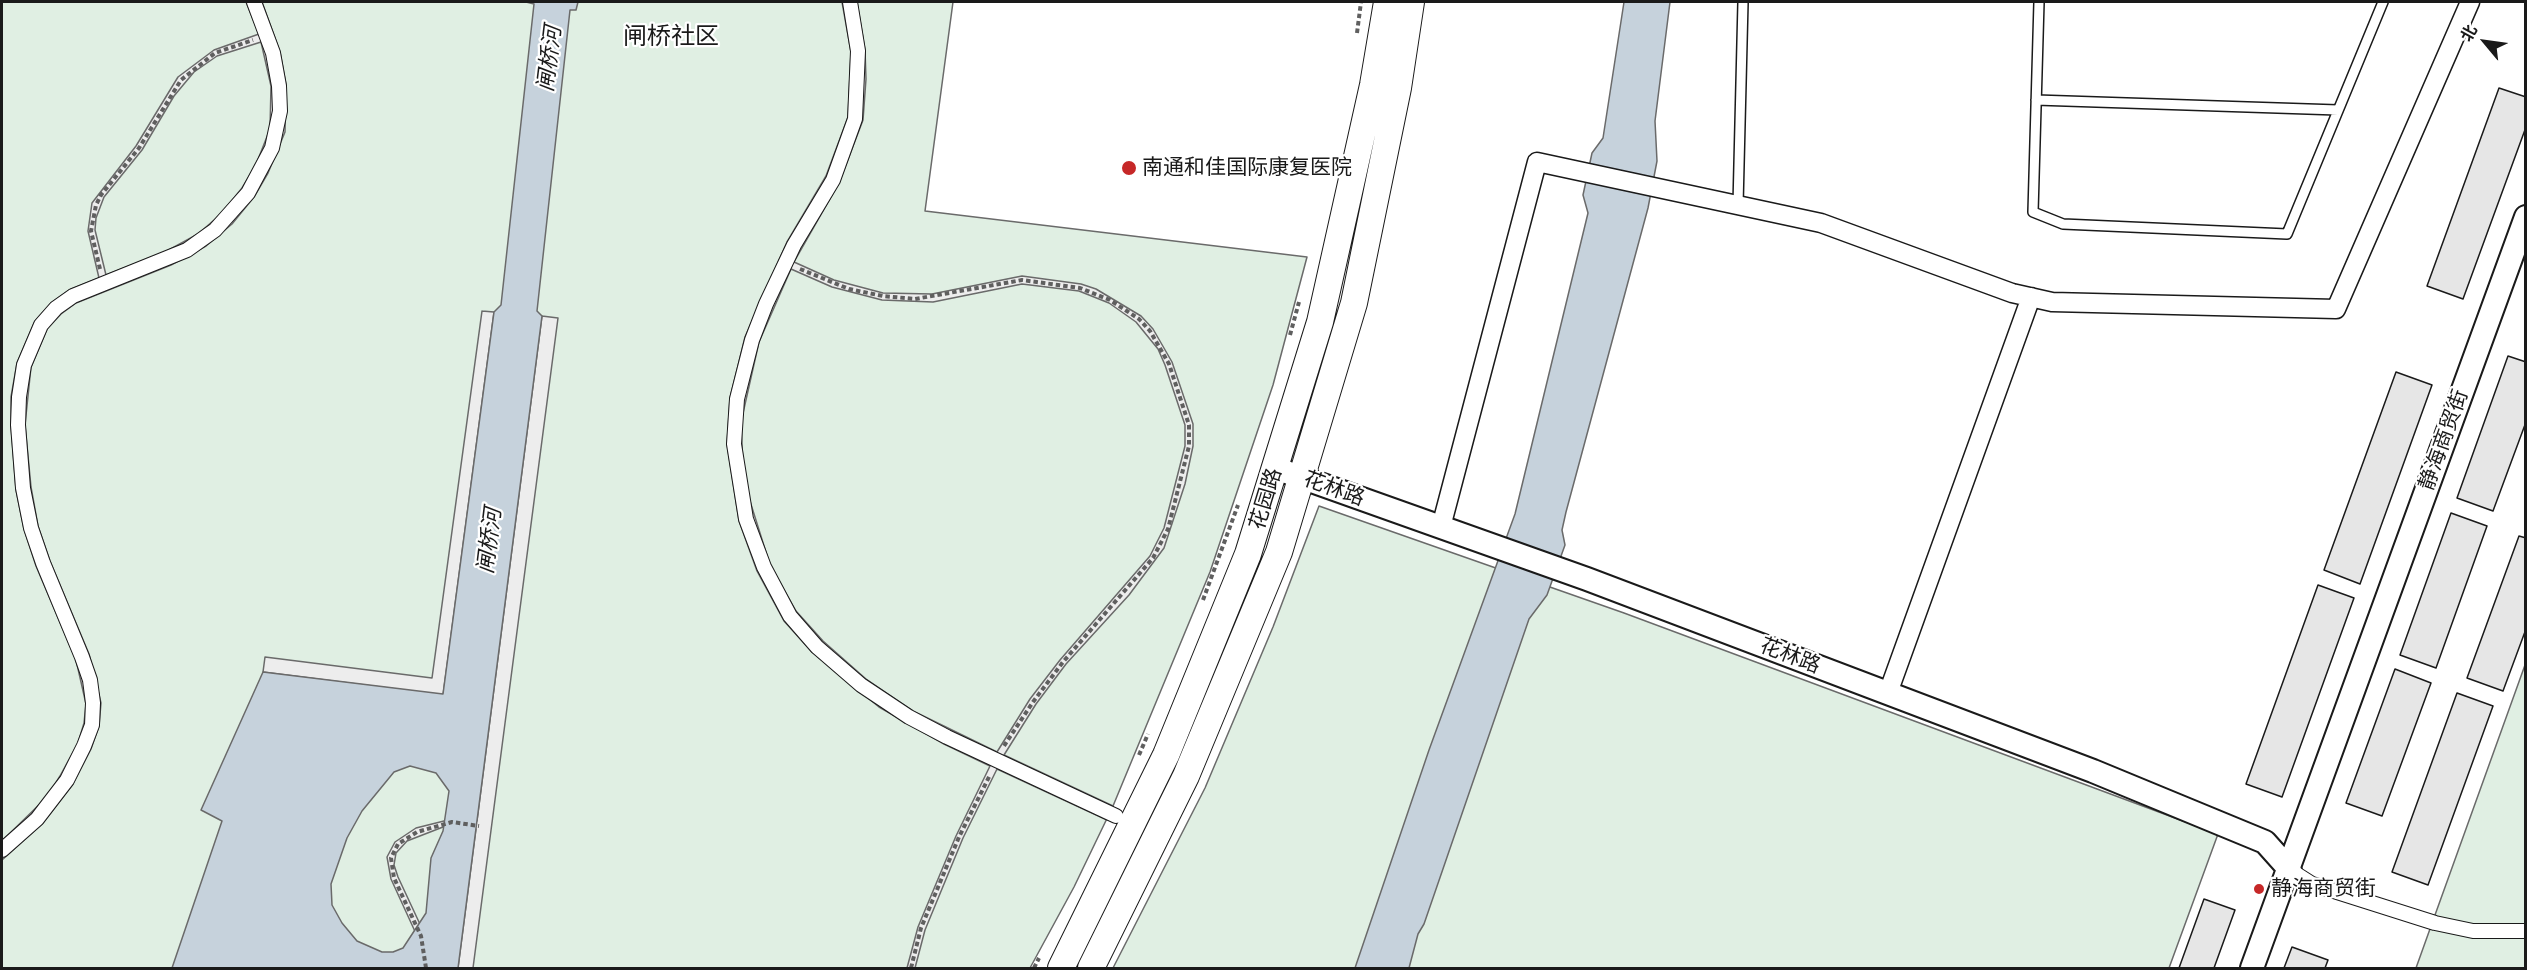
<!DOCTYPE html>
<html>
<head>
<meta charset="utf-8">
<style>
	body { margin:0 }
	#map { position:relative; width:2527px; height:970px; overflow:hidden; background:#fff; font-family:Figtree,"Noto Sans SC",sans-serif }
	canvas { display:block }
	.frame { position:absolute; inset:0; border:3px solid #1a1a1a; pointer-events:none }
	.north { position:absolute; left:2455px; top:12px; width:60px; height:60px; -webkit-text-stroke:4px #fff; paint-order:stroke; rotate:299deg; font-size:16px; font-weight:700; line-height:24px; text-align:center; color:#1a1a1a }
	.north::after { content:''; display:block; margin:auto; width:21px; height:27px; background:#1a1a1a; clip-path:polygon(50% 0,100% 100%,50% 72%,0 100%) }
</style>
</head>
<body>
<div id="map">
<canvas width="2527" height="970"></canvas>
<div class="frame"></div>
<div class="north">北</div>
</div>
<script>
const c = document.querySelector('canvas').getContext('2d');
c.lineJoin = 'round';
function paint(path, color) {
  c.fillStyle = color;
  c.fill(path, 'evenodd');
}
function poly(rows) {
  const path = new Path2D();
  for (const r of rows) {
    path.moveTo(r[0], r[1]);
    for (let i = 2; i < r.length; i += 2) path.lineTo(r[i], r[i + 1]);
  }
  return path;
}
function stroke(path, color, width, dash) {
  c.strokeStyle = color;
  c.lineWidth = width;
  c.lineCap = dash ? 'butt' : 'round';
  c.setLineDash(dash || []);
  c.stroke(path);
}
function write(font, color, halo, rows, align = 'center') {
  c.font = font + ' Figtree,"Noto Sans SC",sans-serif';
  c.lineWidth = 4.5;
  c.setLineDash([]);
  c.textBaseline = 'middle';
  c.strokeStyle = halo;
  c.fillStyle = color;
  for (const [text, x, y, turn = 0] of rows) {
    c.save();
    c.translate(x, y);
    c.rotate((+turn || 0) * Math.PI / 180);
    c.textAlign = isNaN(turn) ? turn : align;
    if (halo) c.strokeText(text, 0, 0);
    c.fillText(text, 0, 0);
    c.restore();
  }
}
const green = poly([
	[2,2,953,2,925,211,1307,257,1273,385,1210,572,1113,806,1074,887,1030,968,2,968,2,2],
	[1319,506,1624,613,2218,834,2169,968,1113,968,1205,788,1273,627,1319,506],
	[2525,665,2525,968,2416,968,2435,915,2525,665]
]);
const parking = poly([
	[246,2,262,2,280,52,286,85,285,132,268,173,254,197,232,224,206,246,171,265,76,303,61,314,47,329,31,367,25,425,31,487,38,526,50,561,89,654,101,703,99,726,91,749,73,784,42,824,2,860,2,841,48,796,60,776,78,743,84,723,86,704,76,660,36,566,24,529,16,490,11,426,11,397,17,363,35,321,51,303,69,290,99,278,88,231,92,203,136,146,178,77,214,50,259,34,246,2],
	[261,42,271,86,270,129,255,167,242,188,221,214,198,234,165,252,106,275,95,230,96,218,104,197,142,150,174,96,194,72,217,56,261,42],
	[842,2,857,2,865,50,866,79,863,120,839,183,794,262,834,280,883,293,932,294,1022,276,1081,284,1096,289,1141,316,1153,329,1172,362,1193,424,1193,446,1185,484,1164,548,1129,595,1066,664,1036,704,1004,755,1113,806,1107,820,997,769,963,838,925,930,915,968,907,968,918,927,956,836,990,766,944,744,879,707,812,652,784,621,757,571,739,521,727,444,730,398,745,337,787,242,826,176,848,117,851,52,842,2],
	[791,269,832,287,882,300,933,302,1022,284,1079,291,1109,303,1136,322,1158,349,1165,365,1185,425,1185,446,1164,528,1150,556,1060,660,1030,699,997,752,913,711,866,679,823,641,796,611,770,565,749,498,743,467,741,422,759,342,791,269],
	[482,311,494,312,443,695,263,672,265,657,432,678,482,311],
	[542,316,558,318,473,968,458,968,476,829,443,827,407,841,396,853,394,865,398,877,425,935,418,938,391,879,387,857,395,842,416,828,452,819,477,821,542,316]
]);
const water = poly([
	[526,2,578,2,576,10,570,10,537,311,542,316,458,968,172,968,222,821,201,810,263,672,443,694,494,312,501,305,534,4,526,2],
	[410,766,436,773,449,791,443,831,431,858,426,913,403,948,393,952,382,952,357,941,342,923,332,905,331,884,347,838,362,811,394,772,410,766],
	[1624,2,1670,2,1655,121,1657,161,1648,208,1566,512,1562,530,1565,545,1547,595,1529,619,1424,924,1418,934,1409,968,1355,968,1429,750,1515,514,1588,213,1583,195,1592,153,1603,138,1624,2]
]);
const building = poly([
	[2499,88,2526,97,2526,127,2463,299,2427,286,2499,88],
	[2508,356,2526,362,2526,422,2493,511,2457,498,2508,356],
	[2396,372,2432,385,2360,584,2324,570,2396,372],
	[2451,513,2487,526,2436,668,2400,655,2451,513],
	[2519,536,2526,538,2526,629,2503,691,2467,678,2519,536],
	[2318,585,2354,598,2282,797,2246,784,2318,585],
	[2395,669,2431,683,2382,816,2346,803,2395,669],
	[2457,693,2493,706,2428,885,2392,872,2457,693],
	[2204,899,2235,910,2214,968,2179,968,2204,899],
	[2292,947,2328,960,2325,968,2284,968,2292,947]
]);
const path = poly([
	[1357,33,1361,2],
	[100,269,91,231,96,205,101,195,139,148,181,80,215,53,253,40],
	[800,269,849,289,883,296,915,299,1022,280,1080,288,1110,300,1139,319,1150,331,1169,364,1189,425,1189,446,1168,529,1153,558,1063,662,1033,702,1004,746],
	[1290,335,1299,302],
	[1203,600,1238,505],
	[1139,755,1148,734],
	[426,968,421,936,394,878,391,858,398,844,417,832,452,822,479,826],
	[911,968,921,928,959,837,990,775],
	[1034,968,1039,958]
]);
const service = poly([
	[2039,2,2033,212,2063,224,2287,234,2383,2],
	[2036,100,2338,110],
	[1738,205,1743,2]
]);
const pedestrian = poly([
	[850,2,858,51,855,119,833,180,794,245,766,304,752,340,737,399,734,444,746,519,764,567,790,616,817,647,861,685,909,717,947,737,1116,816],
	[2,850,37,819,67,780,84,746,92,725,93,703,90,680,82,657,43,563,31,528,23,488,18,425,19,397,24,365,41,325,56,308,73,296,187,250,215,230,248,193,272,148,280,111,279,86,273,53,254,2],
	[2290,870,2312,884,2435,923,2473,931,2526,931]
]);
const minor = poly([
	[1441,527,1537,162,1821,223,2012,293,2052,302,2336,309,2470,2],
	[1888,693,2031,297]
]);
const tertiary = poly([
	[1275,468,1587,579,2093,771,2265,842,2290,870],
	[2252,968,2526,217]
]);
const secondary = poly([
	[1061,968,1166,755,1248,554,1320,322,1373,85,1387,2],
	[1091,968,1186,776,1279,552,1354,303,1398,88,1411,2]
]);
const markers = [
	[1129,168,8,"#c62828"],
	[2259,889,6,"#c62828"]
];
const poiNames = [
	["南通和佳国际康复医院",1142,168],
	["静海商贸街",2271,889]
];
const streetNames = [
	["静海商贸街",2444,440,-70],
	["花林路",1334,489,20],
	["花园路",1266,499,-73],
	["花林路",1790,656,21]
];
const waterNames = [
	["闸桥河",550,59,-83],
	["闸桥河",490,541,-83]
];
const quarterNames = [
	["闸桥社区",671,37]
];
paint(green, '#e0efe3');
stroke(green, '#6a6a6a', 1.5);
paint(parking, '#ededed');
stroke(parking, '#6a6a6a', 1.5);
paint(water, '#c6d2dc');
stroke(water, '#6a6a6a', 1.5);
paint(building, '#e6e6e6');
stroke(building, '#1a1a1a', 1.5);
stroke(service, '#1a1a1a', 12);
stroke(pedestrian, '#1a1a1a', 16);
stroke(minor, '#1a1a1a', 21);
stroke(tertiary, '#1a1a1a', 26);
stroke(secondary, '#1a1a1a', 28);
stroke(path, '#5f5f5f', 4, [4.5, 3]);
stroke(service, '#fff', 9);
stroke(pedestrian, '#fff', 14);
stroke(minor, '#fff', 18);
stroke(tertiary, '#fff', 22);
stroke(secondary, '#fff', 26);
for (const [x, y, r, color] of markers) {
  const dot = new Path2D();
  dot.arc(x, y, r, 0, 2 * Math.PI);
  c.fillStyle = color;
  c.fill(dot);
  stroke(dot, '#fff', 2);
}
write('21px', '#1a1a1a', '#fff', poiNames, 'left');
write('21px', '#1a1a1a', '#fff', streetNames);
write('italic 22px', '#1a1a1a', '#fff', waterNames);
write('24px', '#1a1a1a', '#fff', quarterNames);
</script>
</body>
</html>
